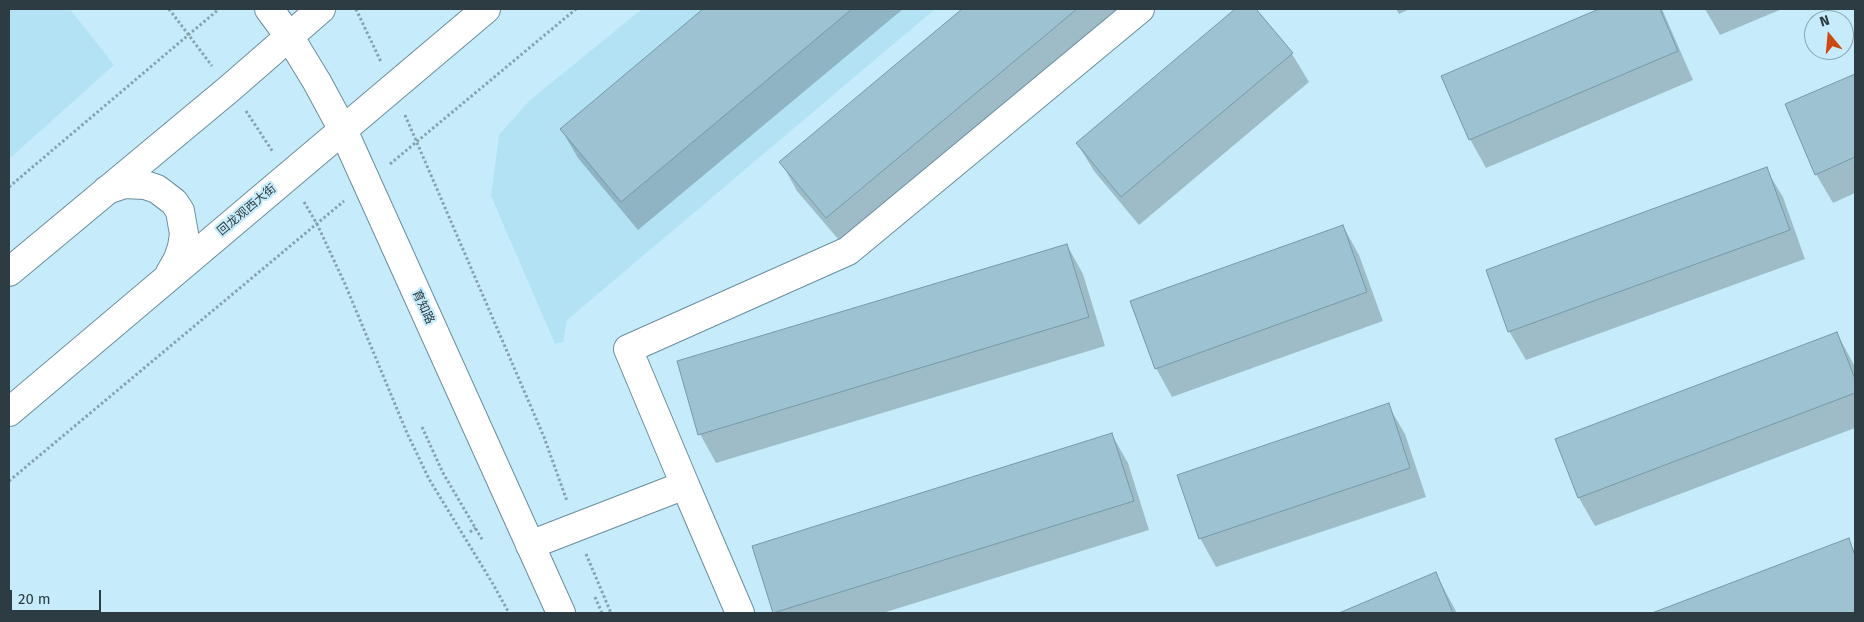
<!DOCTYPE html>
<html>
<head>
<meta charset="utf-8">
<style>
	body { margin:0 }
	#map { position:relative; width:1864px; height:622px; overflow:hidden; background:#c6ecfb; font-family:"Fira Sans",sans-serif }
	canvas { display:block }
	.frame { position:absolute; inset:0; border:10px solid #2d3c42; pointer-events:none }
	.north { position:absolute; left:1804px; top:10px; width:50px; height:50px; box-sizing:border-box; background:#c6ecfb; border:1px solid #89a6b1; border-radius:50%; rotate:343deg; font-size:14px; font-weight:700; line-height:20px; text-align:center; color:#2d3c42 }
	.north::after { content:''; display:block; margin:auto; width:18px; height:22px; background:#ce480d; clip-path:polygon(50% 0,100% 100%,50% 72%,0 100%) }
	.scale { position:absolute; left:10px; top:590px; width:91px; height:22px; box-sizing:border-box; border:2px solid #2d3c42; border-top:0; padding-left:6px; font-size:15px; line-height:18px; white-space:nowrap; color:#2d3c42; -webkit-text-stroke:4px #c6ecfb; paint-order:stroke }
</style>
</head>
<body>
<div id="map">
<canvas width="1864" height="622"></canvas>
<div class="frame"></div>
<div class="north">N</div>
<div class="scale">20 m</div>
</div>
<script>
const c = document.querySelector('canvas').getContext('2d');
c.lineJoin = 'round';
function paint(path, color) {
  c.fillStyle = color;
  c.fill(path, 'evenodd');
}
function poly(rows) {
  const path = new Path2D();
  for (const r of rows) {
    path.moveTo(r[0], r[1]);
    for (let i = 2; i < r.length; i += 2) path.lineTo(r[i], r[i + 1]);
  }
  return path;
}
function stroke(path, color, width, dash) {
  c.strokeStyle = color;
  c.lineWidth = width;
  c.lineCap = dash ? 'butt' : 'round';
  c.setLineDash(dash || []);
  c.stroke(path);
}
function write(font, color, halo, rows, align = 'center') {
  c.font = font + ' "Fira Sans","Noto Sans SC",sans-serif';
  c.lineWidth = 4.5;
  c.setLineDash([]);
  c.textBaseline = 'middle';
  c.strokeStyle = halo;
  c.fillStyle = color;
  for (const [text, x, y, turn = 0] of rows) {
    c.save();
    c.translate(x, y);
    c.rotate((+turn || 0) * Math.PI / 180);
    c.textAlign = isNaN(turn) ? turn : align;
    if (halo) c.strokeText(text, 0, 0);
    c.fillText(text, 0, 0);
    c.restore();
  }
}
const built = poly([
	[9,9,70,9,114,65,9,159],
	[642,9,935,9,567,320,563,342,555,344,491,196,499,135,529,101]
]);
const shadow = poly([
	[705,9,903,9,638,230,578,158,561,129],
	[964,9,1127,9,844,246,797,191,781,162],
	[1237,9,1254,9,1292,54,1309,82,1139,225,1094,171,1077,143],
	[1396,9,1410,9,1399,14],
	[1602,9,1662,9,1693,80,1486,168,1470,139,1443,77],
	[1705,9,1782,9,1720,35],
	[1855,76,1855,193,1833,203,1816,174,1787,105],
	[1766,169,1783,197,1805,259,1526,360,1509,331],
	[1343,226,1359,255,1383,321,1172,397,1156,368],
	[1067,245,1083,274,1105,346,716,463,700,434],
	[1837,333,1855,367,1855,428,1595,526,1579,498,1557,440],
	[1388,405,1405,434,1426,497,1216,567,1200,538],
	[1112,435,1128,463,1149,530,883,613,774,613,753,547],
	[1848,540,1855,552,1855,613,1655,613],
	[1436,574,1457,613,1343,613]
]);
const building = poly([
	[703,9,852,9,621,202,560,129,703,9],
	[962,9,1077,9,826,218,779,162,962,9],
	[1235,9,1256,9,1293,53,1121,197,1076,143,1235,9],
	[1599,9,1660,9,1678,51,1469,140,1441,76,1599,9],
	[1855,74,1855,157,1815,175,1785,104,1855,74],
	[1767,167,1790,230,1508,332,1486,270,1767,167],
	[1343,225,1367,292,1155,369,1130,301,1343,225],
	[1067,244,1089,317,698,435,677,361,1067,244],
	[1837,332,1855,379,1855,393,1578,498,1555,439,1837,332],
	[1389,403,1410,468,1199,539,1177,475,1389,403],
	[1112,433,1134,501,773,613,752,546,1112,433],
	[1849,538,1855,556,1855,613,1652,613,1849,538],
	[1436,572,1453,613,1339,613,1436,572]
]);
const path = poly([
	[169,9,212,66],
	[356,9,381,62],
	[246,111,273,152],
	[405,115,544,437,567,501],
	[390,164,576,9],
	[9,187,219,9],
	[304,202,317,224,345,284,407,433,429,479,493,584,509,613],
	[422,427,443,473,483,541],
	[9,481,344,201],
	[470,532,476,528],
	[586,554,611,613],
	[595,597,602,613]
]);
const street = poly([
	[685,485,628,349,848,251,1140,9],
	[530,545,685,485,740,613]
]);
const secondary = poly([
	[269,9,289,36,317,82,343,130,561,613]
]);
const primary = poly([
	[107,190,124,184,145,185,157,189,174,202,180,211,184,234,182,247,178,259,170,273],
	[9,272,229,89,321,9],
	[9,412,486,9]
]);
const streetNames = [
	["回龙观西大街",247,210,-40],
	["育知路",423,307,66]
];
paint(built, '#b3e2f5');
paint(shadow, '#0003');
paint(building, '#9dc2d1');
stroke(building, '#7699a7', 1);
stroke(street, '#6b8e9d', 30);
stroke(secondary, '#6b8e9d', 30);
stroke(primary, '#6b8e9d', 30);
stroke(path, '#86a2ad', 3, [2.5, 2.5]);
stroke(street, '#fff', 28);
stroke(secondary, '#fff', 28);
stroke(primary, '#fff', 28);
write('12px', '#2d3c42', '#c6ecfb', streetNames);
</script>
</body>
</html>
